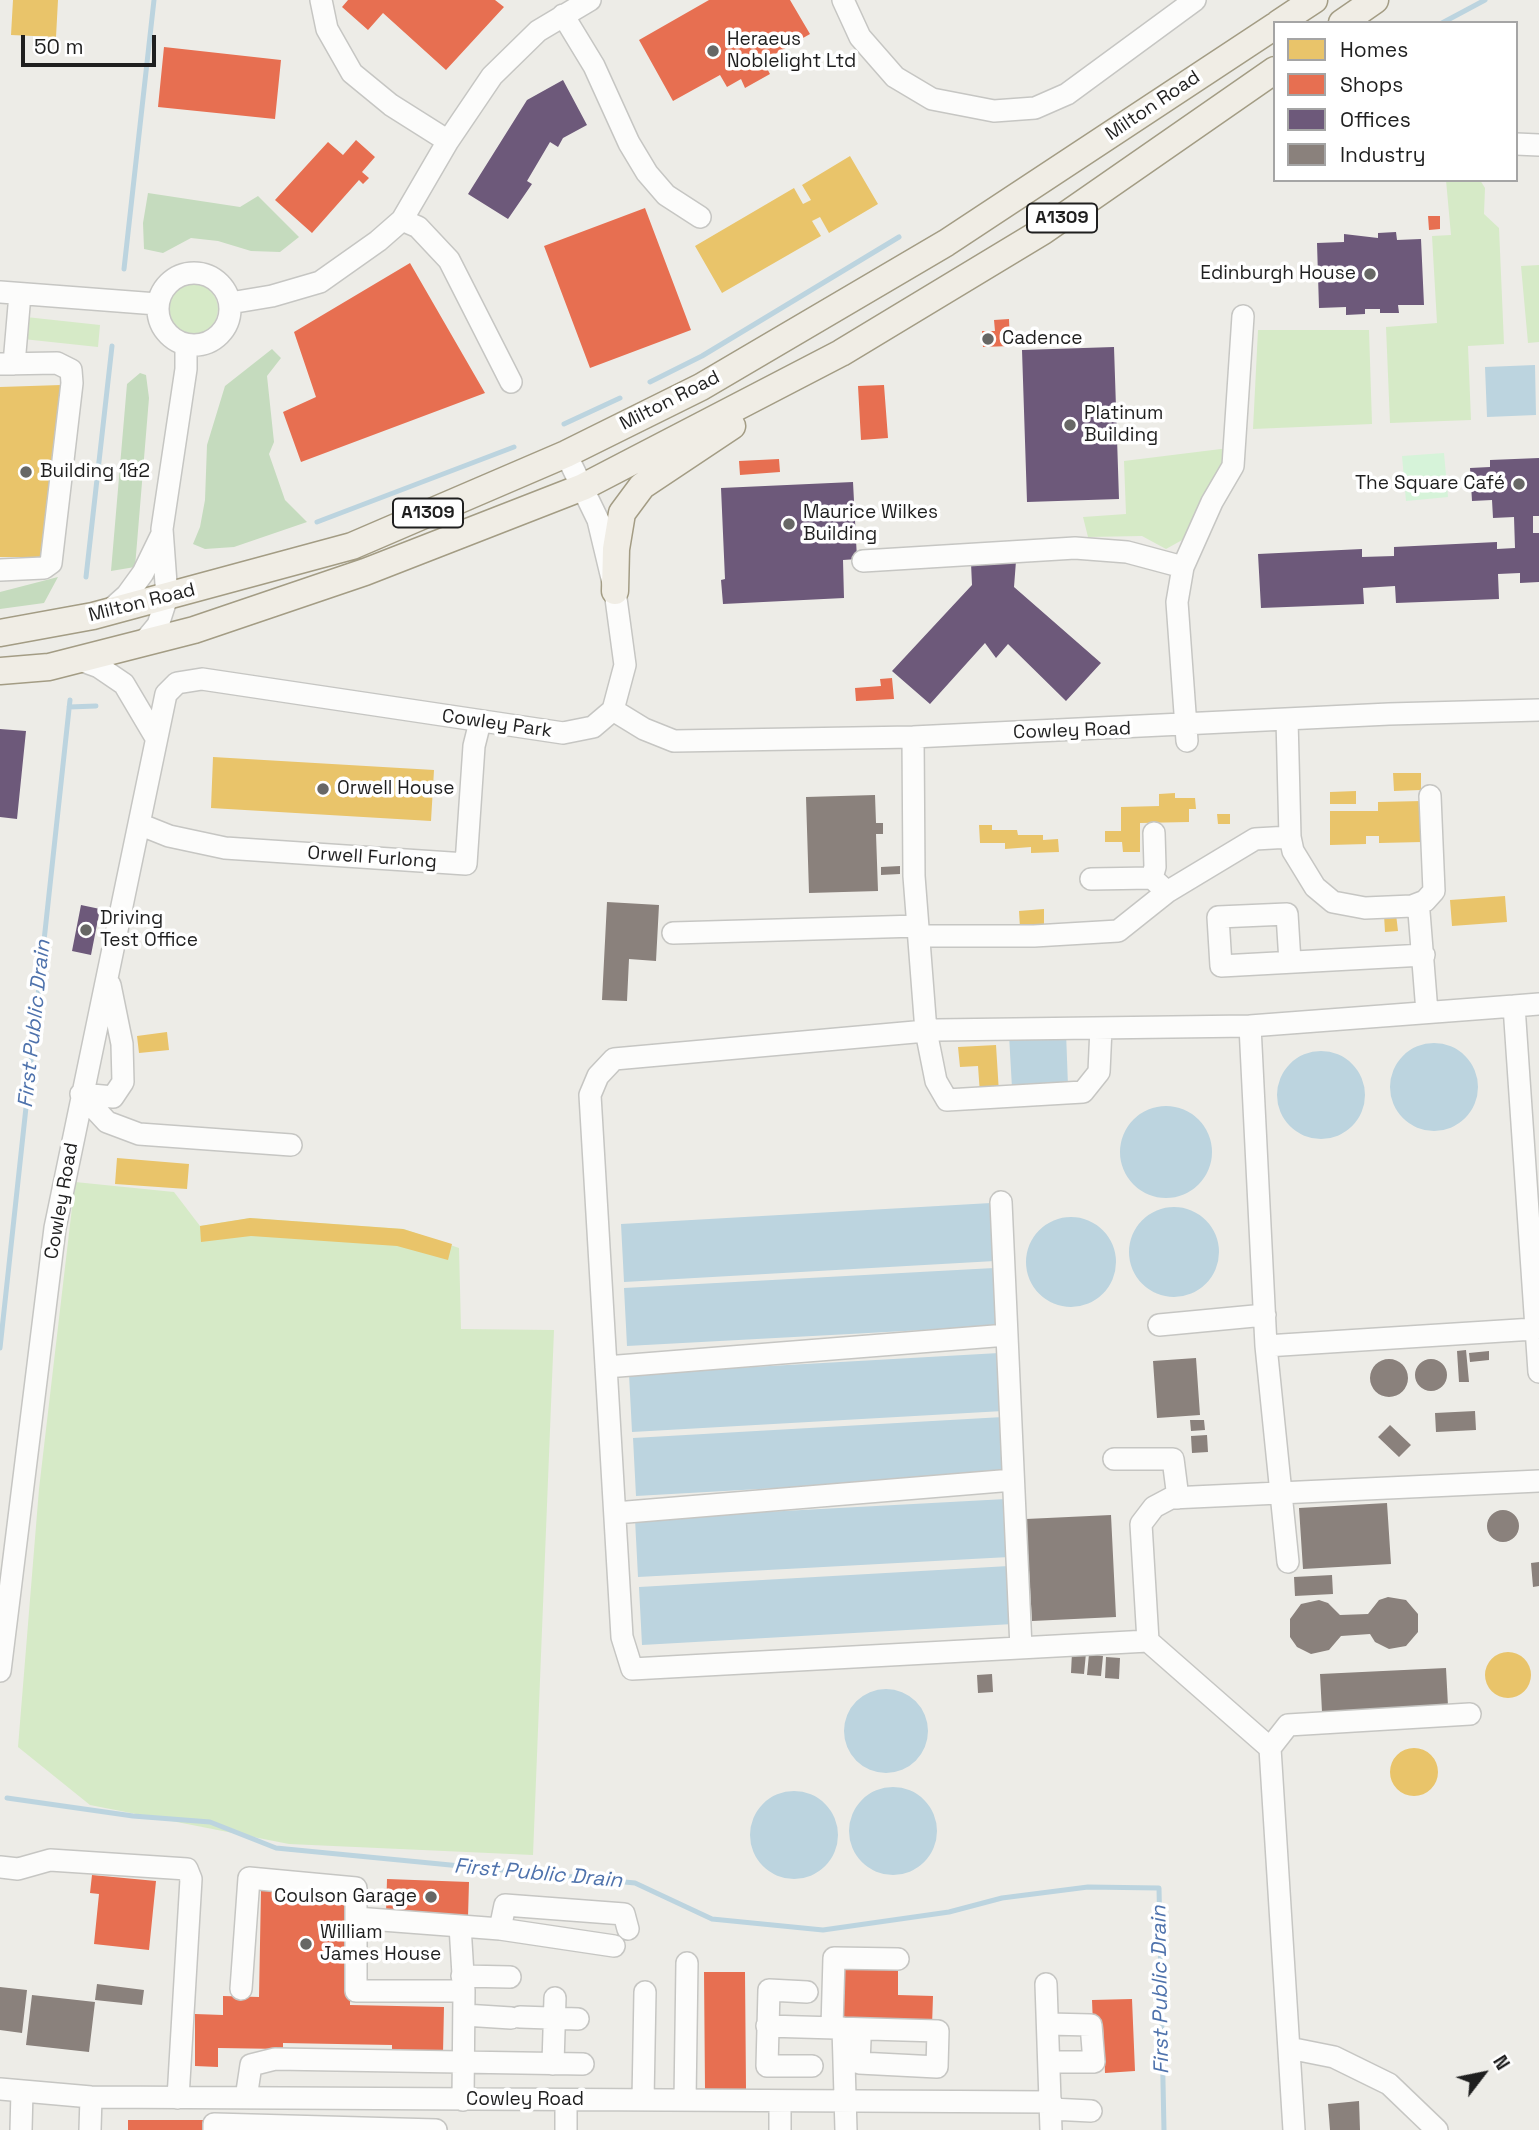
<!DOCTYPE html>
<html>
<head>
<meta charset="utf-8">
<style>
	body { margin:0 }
	#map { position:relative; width:1539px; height:2130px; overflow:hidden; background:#edece7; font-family:"Space Grotesk",sans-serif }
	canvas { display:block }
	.legend { position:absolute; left:1273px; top:21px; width:245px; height:161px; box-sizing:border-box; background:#fff; border:2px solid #a5a5a5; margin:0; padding:9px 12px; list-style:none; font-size:21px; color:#1f1f1f }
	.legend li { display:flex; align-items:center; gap:14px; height:35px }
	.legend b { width:35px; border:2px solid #a5a5a5 }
	.north { position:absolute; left:1448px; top:2039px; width:70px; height:70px; -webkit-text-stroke:5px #fff; paint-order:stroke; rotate:58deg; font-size:19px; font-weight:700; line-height:28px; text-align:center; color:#1f1f1f }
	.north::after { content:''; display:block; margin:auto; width:24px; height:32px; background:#1f1f1f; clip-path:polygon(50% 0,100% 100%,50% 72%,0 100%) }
	.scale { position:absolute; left:21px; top:35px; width:135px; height:32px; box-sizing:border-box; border:4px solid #1f1f1f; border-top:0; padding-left:9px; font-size:21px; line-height:24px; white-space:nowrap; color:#1f1f1f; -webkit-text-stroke:5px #fff; paint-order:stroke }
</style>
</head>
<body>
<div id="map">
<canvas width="1539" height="2130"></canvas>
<ul class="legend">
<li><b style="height:19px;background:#e9c46a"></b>Homes</li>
<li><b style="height:19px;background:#e76f51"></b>Shops</li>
<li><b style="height:19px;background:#6d597a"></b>Offices</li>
<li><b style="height:19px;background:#8a817c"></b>Industry</li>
</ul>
<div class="north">N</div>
<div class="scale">50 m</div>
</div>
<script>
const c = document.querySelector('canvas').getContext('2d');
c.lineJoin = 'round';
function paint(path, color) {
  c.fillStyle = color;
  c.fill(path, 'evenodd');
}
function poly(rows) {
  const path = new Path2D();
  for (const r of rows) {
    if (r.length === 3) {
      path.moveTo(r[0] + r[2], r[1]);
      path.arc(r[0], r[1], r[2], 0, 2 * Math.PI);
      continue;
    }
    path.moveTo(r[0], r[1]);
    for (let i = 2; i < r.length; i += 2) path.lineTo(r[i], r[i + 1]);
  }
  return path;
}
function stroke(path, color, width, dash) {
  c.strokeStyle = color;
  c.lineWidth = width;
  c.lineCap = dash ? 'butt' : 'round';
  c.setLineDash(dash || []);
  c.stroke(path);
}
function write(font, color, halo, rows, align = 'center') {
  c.font = font + ' "Space Grotesk",sans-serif';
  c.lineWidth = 7;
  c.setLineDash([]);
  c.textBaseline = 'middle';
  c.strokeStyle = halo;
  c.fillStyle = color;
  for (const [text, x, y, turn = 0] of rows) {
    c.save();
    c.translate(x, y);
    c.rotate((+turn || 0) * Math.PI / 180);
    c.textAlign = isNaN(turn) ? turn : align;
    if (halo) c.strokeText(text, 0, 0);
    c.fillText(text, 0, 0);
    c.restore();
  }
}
const grass = poly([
	[1446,180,1480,180,1485,188,1484,214,1499,228,1504,344,1468,346,1471,420,1390,423,1386,327,1437,323,1432,236,1451,235],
	[1539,265,1539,342,1528,343,1521,266],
	[192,309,26],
	[26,317,100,325,98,347,23,339],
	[1258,330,1369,330,1372,424,1253,429],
	[1229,448,1220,475,1184,539,1166,549,1142,536,1088,537,1083,517,1126,514,1124,461],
	[75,1182,174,1192,200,1226,250,1218,404,1229,459,1248,461,1329,554,1330,533,1855,289,1844,90,1805,18,1747,39,1489]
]);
const forest = poly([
	[148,193,240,207,258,196,299,237,280,252,251,251,218,241,191,238,163,253,144,249,143,223],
	[272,349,281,358,267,376,274,442,269,454,285,500,307,522,234,547,205,549,193,544,200,527,205,500,207,445,225,386],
	[140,373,146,375,149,398,135,567,111,571,127,384],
	[58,577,44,603,0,609,0,592]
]);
const park = poly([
	[1444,453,1448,497,1406,501,1402,456]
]);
const water = poly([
	[1535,365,1536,415,1487,417,1485,367],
	[1066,1032,1068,1086,1012,1088,1009,1035],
	[1434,1087,44],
	[1321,1095,44],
	[1166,1152,46],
	[991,1203,995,1261,624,1282,621,1224],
	[1174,1252,45],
	[1071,1262,45],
	[994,1268,998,1326,627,1346,624,1288],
	[999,1353,1003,1411,632,1432,629,1374],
	[1003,1417,1007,1475,636,1496,633,1438],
	[1006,1499,1009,1557,638,1577,635,1519],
	[1009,1566,1013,1624,642,1645,639,1587],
	[886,1731,42],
	[893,1831,44],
	[794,1835,44]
]);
const homes = poly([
	[13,0,58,0,56,37,11,35],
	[850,156,878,204,829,233,820,217,812,221,821,236,722,293,695,246,794,188,803,204,811,200,802,185],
	[61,385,43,557,0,557,0,387],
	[213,757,434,770,431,821,211,808],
	[1393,773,1421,773,1421,790,1394,791],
	[1356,791,1356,804,1330,804,1330,792],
	[1175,793,1175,798,1195,798,1196,809,1189,809,1189,822,1140,823,1140,852,1123,852,1122,842,1105,842,1105,831,1121,831,1121,807,1159,806,1159,794],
	[1422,801,1422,842,1379,843,1379,836,1366,836,1366,844,1330,845,1330,811,1378,811,1378,802],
	[1217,814,1230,814,1230,824,1218,824],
	[979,825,992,825,992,830,1017,830,1018,835,1043,835,1043,840,1058,839,1059,852,1031,853,1031,847,1005,849,1005,843,980,843],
	[1505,896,1507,922,1452,926,1450,900],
	[1044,909,1044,926,1020,928,1019,911],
	[1396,914,1398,931,1385,932,1384,915],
	[167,1032,169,1050,139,1053,137,1036],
	[996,1045,999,1093,980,1094,978,1066,960,1067,958,1047],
	[117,1158,189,1164,187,1189,115,1184],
	[250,1218,403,1229,452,1244,448,1260,397,1246,251,1236,201,1242,200,1226],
	[1508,1675,23],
	[1414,1772,24]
]);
const shops = poly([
	[348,0,495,0,504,7,446,70,383,13,368,30,342,7],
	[709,0,790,0,810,34,763,61,770,74,745,88,741,79,727,87,720,75,673,101,639,40],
	[164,47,281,60,275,119,158,107],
	[356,140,375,157,362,172,369,178,363,184,359,180,312,233,275,200,328,142,343,155],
	[645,208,691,330,590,368,544,246],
	[1428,216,1440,216,1440,229,1429,230],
	[410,263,485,393,301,462,283,412,316,397,294,332],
	[1009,319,1010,346,983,347,982,331,995,331,994,320],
	[884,385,888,438,861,440,858,386],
	[779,459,780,472,740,475,739,461],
	[892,678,894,699,856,701,855,688,881,686,880,679],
	[92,1875,156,1881,149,1950,94,1944,99,1894,90,1893],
	[387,1879,469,1882,468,1917,386,1914],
	[261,1890,352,1892,350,2005,444,2007,443,2053,392,2052,392,2045,283,2043,283,2049,218,2048,218,2067,195,2066,195,2014,223,2015,223,1996,259,1997],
	[843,1970,898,1970,898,1995,933,1996,932,2026,842,2025],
	[704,1972,745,1972,746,2089,705,2089],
	[1132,1999,1135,2071,1105,2073,1103,2024,1093,2024,1092,2000],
	[128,2120,205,2120,205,2130,128,2130]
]);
const offices = poly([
	[563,80,587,125,563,138,558,147,550,142,527,181,532,184,508,219,468,194,527,100],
	[1396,232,1397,240,1421,239,1424,305,1398,305,1399,313,1380,313,1380,309,1365,309,1365,314,1346,315,1346,307,1319,308,1317,243,1344,242,1344,234,1378,238,1378,233],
	[1114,347,1119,499,1027,502,1022,350],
	[1539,458,1539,516,1533,516,1533,533,1539,533,1539,582,1520,583,1520,573,1498,574,1499,599,1396,603,1395,586,1363,588,1364,604,1261,608,1258,554,1362,549,1362,557,1394,556,1394,547,1497,542,1497,549,1515,548,1514,517,1493,518,1492,500,1472,501,1470,468,1490,467,1490,460],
	[853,482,857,559,843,560,844,598,723,604,721,580,725,579,721,488],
	[1016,561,1014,587,1101,663,1066,701,1008,644,996,658,985,643,930,704,892,671,972,585,971,563],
	[0,729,26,731,17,819,0,817],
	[81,905,100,909,91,955,72,951]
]);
const industry = poly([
	[875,795,876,823,883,823,883,834,876,834,878,891,809,893,806,797],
	[900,866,900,874,881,875,881,867],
	[607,902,659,905,656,961,629,959,627,1001,602,1000],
	[1466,1350,1469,1382,1459,1382,1457,1351],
	[1489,1351,1489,1360,1470,1362,1469,1353],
	[1196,1358,1200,1415,1157,1418,1153,1361],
	[1431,1375,16],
	[1389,1378,19],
	[1475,1411,1476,1430,1436,1432,1435,1413],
	[1190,1420,1204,1420,1205,1430,1191,1431],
	[1390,1425,1411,1445,1399,1457,1378,1437],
	[1207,1435,1208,1452,1192,1453,1191,1436],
	[1387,1503,1391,1564,1303,1569,1299,1508],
	[1503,1526,16],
	[1111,1515,1116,1617,1032,1621,1026,1519],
	[1539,1562,1539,1586,1533,1587,1531,1563],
	[1332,1575,1333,1594,1295,1596,1294,1577],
	[1388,1597,1406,1600,1418,1614,1418,1632,1406,1646,1389,1649,1375,1642,1370,1634,1341,1636,1329,1650,1311,1654,1297,1647,1290,1637,1290,1619,1301,1604,1319,1600,1328,1603,1340,1615,1368,1614,1379,1600],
	[1072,1652,1086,1653,1084,1674,1071,1673],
	[1089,1654,1103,1656,1101,1676,1087,1675],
	[1106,1657,1120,1658,1119,1679,1105,1678],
	[1446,1668,1448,1706,1322,1712,1320,1674],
	[992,1674,993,1692,978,1693,977,1675],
	[97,1984,144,1990,142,2005,95,2000],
	[0,1987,27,1990,22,2033,0,2030],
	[32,1995,95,2002,89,2052,26,2045],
	[1359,2101,1360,2130,1330,2130,1328,2104]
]);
const stream = poly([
	[1442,23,1485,0],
	[124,269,154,0],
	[650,382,702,356,899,237],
	[564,424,620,398],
	[317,522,514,447],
	[86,577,112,346],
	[69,707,96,706],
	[0,1348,70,700],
	[7,1798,133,1816,210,1822,276,1848,635,1883,712,1919,823,1930,949,1912,1002,1898,1088,1887,1159,1888,1164,2130]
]);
const minor = poly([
	[321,0,327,29,352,73,391,105,448,141],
	[843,0,860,37,895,77,932,99,994,111,1035,108,1067,94,1195,0],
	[563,15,594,66,629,143,647,173,666,195,700,217],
	[1516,144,1539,145],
	[402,220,418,227,449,260,511,382],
	[194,309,36],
	[0,292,157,304],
	[230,303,272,296,320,282,378,241,402,220,448,141,492,76,538,31,590,0],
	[0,364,57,363,71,370,72,383,51,563,44,568,0,570],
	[14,364,20,294],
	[863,561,1075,548,1127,552,1183,567],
	[109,611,127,595,143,573,161,536],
	[143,643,158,625,167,597,162,529,186,369,186,345],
	[77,659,99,667,124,684,156,738],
	[613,710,644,729,674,741,913,737,1389,714,1539,710],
	[1287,719,1290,837,1293,851,1315,887,1333,902,1365,908,1412,906,1419,912,1427,1012],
	[913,737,914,876,926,1031,936,1081,947,1100,1083,1092,1099,1072,1101,1028],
	[1187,741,1177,602,1183,567,1212,502,1233,466,1243,316],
	[139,824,169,836,225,848,466,864,474,746,480,722],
	[1152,878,1155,867,1154,833],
	[1091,879,1152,878,1167,892],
	[1412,906,1425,901,1434,891,1430,796],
	[673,933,918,926],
	[919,936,1034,936,1118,931,1167,892,1255,839,1290,837],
	[1290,962,1287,914,1218,917,1221,966,1424,955],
	[1514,1006,1539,1004],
	[1250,1026,937,1030,614,1059,598,1076,590,1095,622,1637,632,1669,1148,1641,1270,1748],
	[81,1094,107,1122,139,1134,291,1145],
	[81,1094,113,1097,123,1082,122,1044,110,985],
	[1001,1202,1021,1648],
	[1159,1325,1265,1315],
	[1266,1346,1534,1329],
	[606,1367,1007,1335],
	[1114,1459,1173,1459,1178,1498],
	[615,1513,1013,1480],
	[1288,1562,1266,1346,1250,1026,1514,1006,1539,1372],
	[1148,1641,1141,1524,1154,1507,1171,1498,1539,1481],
	[0,1671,55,1228,166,694,177,683,202,679,563,733,593,727,613,710,625,665,615,591,598,520,566,454],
	[0,1867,18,1869,50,1860,187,1869,191,1879,178,2098],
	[356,1918,500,1929,614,1946],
	[460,1926,464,1991,463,2100],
	[500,1929,505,1905,624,1914,628,1929],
	[462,1976,510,1977],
	[1046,1984,1051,2130],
	[241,1989,249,1878,356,1888,356,1991,464,1991],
	[807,1992,769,1990,767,2066,812,2066],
	[464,2015,511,2018],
	[520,2017,578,2019],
	[1048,2024,1091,2025,1094,2062,1049,2062],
	[767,2026,938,2031,937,2067,859,2063,860,2040],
	[832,2027,834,1958,898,1959],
	[843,2028,846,2130],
	[1289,2048,1334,2057,1389,2084,1437,2130],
	[553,2064,555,1998],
	[0,2089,91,2097,1051,2102],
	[246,2098,251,2065,275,2059,583,2064],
	[566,2100,566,2130],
	[643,2100,645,1992],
	[685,2100,687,1963],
	[780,2102,780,2130],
	[1051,2109,1091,2111],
	[21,2130,22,2091],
	[90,2130,91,2097],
	[214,2130,214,2124,436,2130],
	[1294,2130,1270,1748,1288,1725,1470,1714]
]);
const major = poly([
	[1279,23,1314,0],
	[1342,23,1375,0],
	[615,591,616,549,622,513,642,486,732,426],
	[0,633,93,616,352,546,566,454,701,387,946,243,1275,26],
	[0,671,49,667,194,630,365,572,583,487,841,353,1043,231,1275,70]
]);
const markers = [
	[713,51,7,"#676765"],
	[1370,274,7,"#676765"],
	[988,339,7,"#676765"],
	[1070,425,7,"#676765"],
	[26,472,7,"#676765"],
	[1519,484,7,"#676765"],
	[789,524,7,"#676765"],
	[323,789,7,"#676765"],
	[86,930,7,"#676765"],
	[431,1897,7,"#676765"],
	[306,1944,7,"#676765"]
];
const shields = [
	[1062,218,70],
	[428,513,70]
];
const shieldNames = [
	["A1309",1062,218],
	["A1309",428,513]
];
const poiNames = [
	["Heraeus",727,40],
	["Noblelight Ltd",727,62],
	["Edinburgh House",1356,274,"right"],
	["Cadence",1002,339],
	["Platinum",1084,414],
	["Building",1084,436],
	["Building 1&2",40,472],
	["The Square Café",1505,484,"right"],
	["Maurice Wilkes",803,513],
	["Building",803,535],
	["Orwell House",337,789],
	["Driving",100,919],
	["Test Office",100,941],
	["Coulson Garage",417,1897,"right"],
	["William",320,1933],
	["James House",320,1955]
];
const streetNames = [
	["Milton Road",1153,106,-34],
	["Milton Road",670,401,-27],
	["Milton Road",142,603,-14],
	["Cowley Park",497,724,8],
	["Cowley Road",1072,731,-2],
	["Orwell Furlong",372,858,4],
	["Cowley Road",62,1201,-80],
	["Cowley Road",525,2100]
];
const waterNames = [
	["First Public Drain",35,1024,-84],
	["First Public Drain",538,1874,5],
	["First Public Drain",1161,1990,-91]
];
paint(grass, '#d6eac7');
paint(forest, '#c5dbbe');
paint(park, '#d6f3d9');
paint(water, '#bcd4df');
paint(homes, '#e9c46a');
paint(shops, '#e76f51');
paint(offices, '#6d597a');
paint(industry, '#8a817c');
stroke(stream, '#bcd4df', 5);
stroke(minor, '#c6c6c3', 24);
stroke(major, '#a39c84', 29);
stroke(minor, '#fcfcfb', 21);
stroke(major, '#f0ede5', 26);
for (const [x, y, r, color] of markers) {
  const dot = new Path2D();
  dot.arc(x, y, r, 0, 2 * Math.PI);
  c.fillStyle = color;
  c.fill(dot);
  stroke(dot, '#fff', 2.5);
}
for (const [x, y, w] of shields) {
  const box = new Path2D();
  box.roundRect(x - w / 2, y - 14.5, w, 29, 5);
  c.fillStyle = '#fff';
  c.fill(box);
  stroke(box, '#1f1f1f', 2);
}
write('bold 18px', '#1f1f1f', null, shieldNames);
write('19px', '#1f1f1f', '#fff', poiNames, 'left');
write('19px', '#1f1f1f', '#fff', streetNames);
write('italic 21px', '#4e72ac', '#fff', waterNames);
</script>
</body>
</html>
